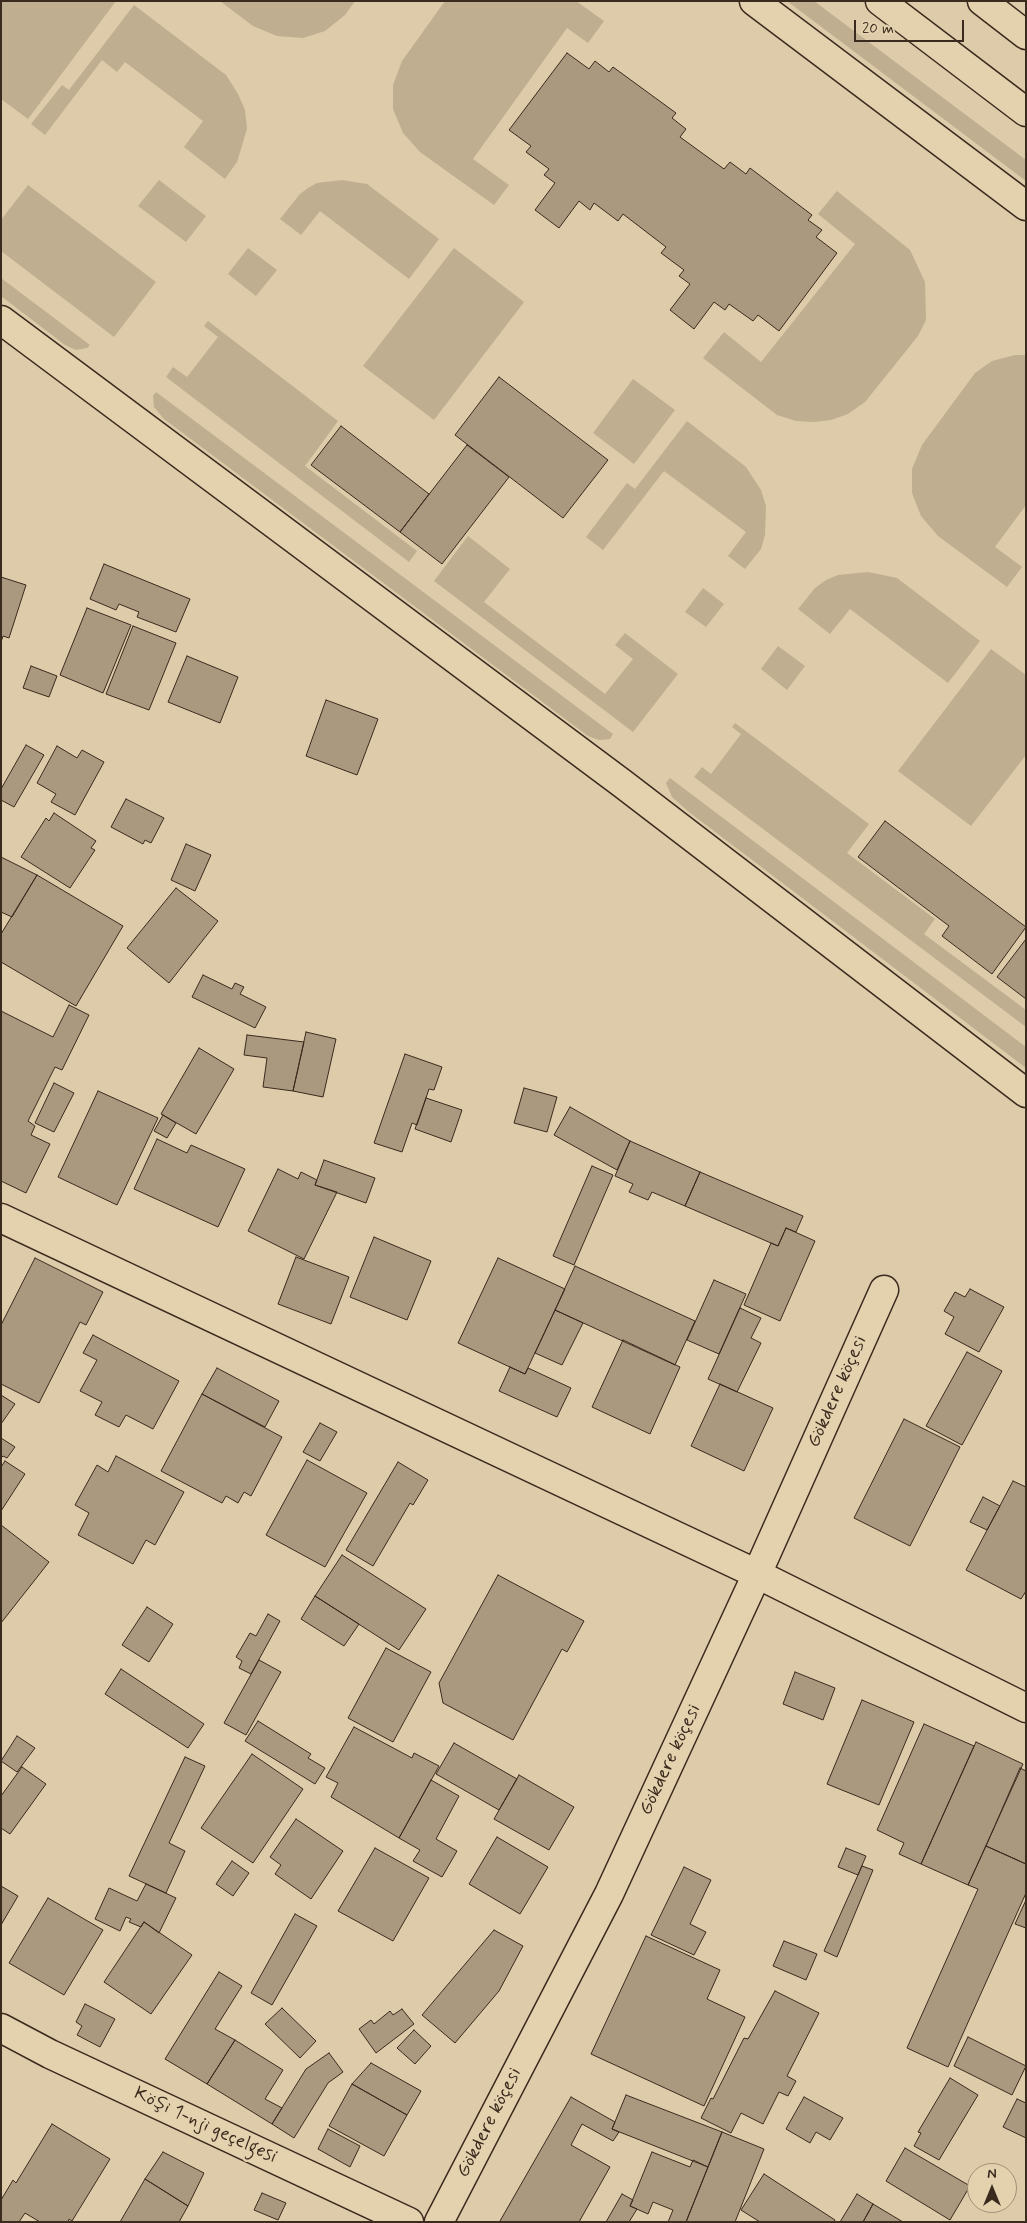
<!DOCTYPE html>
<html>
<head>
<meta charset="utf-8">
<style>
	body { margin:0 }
	#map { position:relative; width:1027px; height:2223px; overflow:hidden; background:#ddcba9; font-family:Mynerve,sans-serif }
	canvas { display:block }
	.frame { position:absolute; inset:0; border:2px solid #3b2a1e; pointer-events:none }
	.north { position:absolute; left:967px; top:2163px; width:50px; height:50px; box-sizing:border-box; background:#e4d2af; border:1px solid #a08f75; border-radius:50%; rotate:0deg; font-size:14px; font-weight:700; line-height:20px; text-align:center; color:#3b2a1e }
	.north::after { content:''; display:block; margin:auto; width:18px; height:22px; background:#3b2a1e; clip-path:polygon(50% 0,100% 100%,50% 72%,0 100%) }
	.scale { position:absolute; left:854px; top:20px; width:110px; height:22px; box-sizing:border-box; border:2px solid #3b2a1e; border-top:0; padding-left:6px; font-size:15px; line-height:18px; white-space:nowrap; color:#3b2a1e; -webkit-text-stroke:4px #e4d2af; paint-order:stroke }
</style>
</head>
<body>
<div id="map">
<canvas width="1027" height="2223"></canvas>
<div class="frame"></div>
<div class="north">N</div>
<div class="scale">20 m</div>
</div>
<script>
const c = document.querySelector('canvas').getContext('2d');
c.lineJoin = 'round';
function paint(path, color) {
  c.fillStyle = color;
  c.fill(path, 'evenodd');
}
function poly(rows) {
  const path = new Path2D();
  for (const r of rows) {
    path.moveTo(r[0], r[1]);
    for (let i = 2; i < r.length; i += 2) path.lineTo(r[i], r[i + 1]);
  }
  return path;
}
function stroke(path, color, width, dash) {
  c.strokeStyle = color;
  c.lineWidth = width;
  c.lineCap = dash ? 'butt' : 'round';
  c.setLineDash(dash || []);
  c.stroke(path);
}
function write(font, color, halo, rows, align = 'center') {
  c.font = font + ' Mynerve,sans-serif';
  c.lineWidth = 5;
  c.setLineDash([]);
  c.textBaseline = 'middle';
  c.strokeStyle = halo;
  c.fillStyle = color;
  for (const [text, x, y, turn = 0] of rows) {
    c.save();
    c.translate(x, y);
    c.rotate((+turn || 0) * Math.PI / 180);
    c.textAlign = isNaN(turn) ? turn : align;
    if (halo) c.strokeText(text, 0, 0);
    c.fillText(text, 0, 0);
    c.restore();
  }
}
const green = poly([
	[2,1,116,1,28,119,1,99],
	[220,1,355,1,345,15,325,31,303,38,277,36,253,26],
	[445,1,576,1,604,21,588,43,567,28,473,159,509,185,494,205,420,152,403,133,393,109,393,85,402,61],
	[787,1,814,1,1026,160,1026,181],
	[134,5,226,75,238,94,245,110,247,129,237,162,225,179,184,147,203,121,125,62,117,72,102,60,45,135,31,124,62,85,69,90],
	[159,180,206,216,186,242,138,206],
	[342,180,367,184,439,239,409,279,320,211,301,235,280,219,300,194,308,188,317,183],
	[28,185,156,282,114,337,1,251,1,220],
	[837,191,910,250,925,282,926,320,918,336,865,402,848,414,831,420,814,422,796,421,777,415,703,358,724,332,761,362,855,244,818,214],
	[248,248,277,270,256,296,228,274],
	[454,248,524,302,434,420,363,366],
	[1,278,90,345,87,348,76,350,65,345,1,296],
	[208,321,338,421,305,466,417,551,409,562,166,377,173,367,187,377,218,337,204,326],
	[1015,355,1026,355,1026,505,995,547,1022,567,1007,587,938,536,921,516,912,493,912,469,922,445,975,373,992,361],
	[633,379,675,410,634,464,593,433],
	[156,392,613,734,610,739,599,740,588,736,164,419,154,407,153,396],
	[687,421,746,467,761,490,766,506,765,535,761,549,745,569,728,556,746,532,664,471,603,550,586,537,627,483,635,489],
	[468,536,510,569,484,602,605,694,633,659,615,645,625,633,678,674,633,732,434,581],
	[868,572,897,578,980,641,948,683,850,609,830,634,798,609,815,588,826,580,838,575],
	[703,588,724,604,706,627,685,612],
	[778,646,805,666,787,690,761,669],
	[991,649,1026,675,1026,755,971,826,898,771],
	[735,723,869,824,847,853,935,919,924,934,1026,1010,1026,1027,694,777,702,767,711,774,741,734,732,727],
	[670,778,1026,1047,1026,1068,689,812,672,797,666,783]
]);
const building = poly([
	[567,53,589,69,595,61,609,72,613,67,676,113,672,118,686,129,680,137,724,169,730,162,746,174,750,168,812,215,808,220,822,230,816,237,837,253,779,331,758,315,753,321,729,304,725,310,714,302,694,329,670,310,690,284,679,276,684,270,661,253,666,247,623,214,618,221,594,203,590,210,579,201,559,228,535,210,555,183,544,175,549,169,526,152,531,146,509,130,567,53],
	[499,377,608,460,563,518,455,435,499,377],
	[341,426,429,494,400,532,311,465,341,426],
	[467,445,509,477,442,564,400,532,467,445],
	[104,564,190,599,176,632,137,617,139,612,119,604,116,610,90,599,104,564],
	[1,577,26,585,9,638,3,636,1,642,1,577],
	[87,608,131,625,103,693,60,675,87,608],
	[133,626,176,643,149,710,106,694,133,626],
	[187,656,238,677,220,723,168,702,187,656],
	[31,666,57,676,49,697,23,688,31,666],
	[326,700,378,719,357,775,306,756,326,700],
	[26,745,44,755,14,807,1,800,1,789,26,745],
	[57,746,77,758,82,750,104,762,75,815,51,802,56,794,37,783,57,746],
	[126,799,164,818,151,843,145,840,143,844,111,827,126,799],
	[54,813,96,841,91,848,95,850,70,888,21,857,46,818,49,821,54,813],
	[885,821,1026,927,992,974,942,936,949,926,858,857,885,821],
	[186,844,211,855,195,891,171,880,186,844],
	[1,857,37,875,12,917,1,912,1,857],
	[37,875,123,926,76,1006,1,962,1,934,37,875],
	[176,888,218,921,169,983,127,948,176,888],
	[1026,939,1026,999,997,977,1026,939],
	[203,975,232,989,235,983,244,987,240,994,266,1007,255,1028,192,997,203,975],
	[69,1005,89,1015,62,1070,55,1067,28,1121,35,1126,31,1135,50,1144,26,1193,1,1181,1,1011,53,1037,69,1005],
	[306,1032,336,1039,323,1097,293,1091,306,1032],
	[247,1035,304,1042,293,1091,263,1087,267,1058,244,1055,247,1035],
	[199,1048,234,1069,196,1134,161,1114,199,1048],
	[405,1054,442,1067,434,1090,429,1089,417,1125,412,1123,402,1152,374,1143,405,1054],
	[54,1083,74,1093,54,1132,35,1123,54,1083],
	[524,1088,557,1097,547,1132,514,1123,524,1088],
	[98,1091,158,1118,117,1205,58,1177,98,1091],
	[426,1098,462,1110,451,1142,415,1129,426,1098],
	[570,1107,630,1141,617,1170,554,1135,570,1107],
	[163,1115,176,1123,167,1138,154,1131,163,1115],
	[157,1139,187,1153,191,1145,245,1169,218,1227,134,1189,157,1139],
	[630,1141,700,1172,685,1206,652,1192,648,1200,629,1192,633,1184,615,1176,630,1141],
	[324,1160,375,1178,366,1203,315,1185,324,1160],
	[592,1166,613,1175,574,1265,553,1256,592,1166],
	[278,1169,298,1179,301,1172,317,1180,315,1185,337,1192,304,1259,248,1231,278,1169],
	[700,1172,803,1216,796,1232,786,1228,778,1246,685,1206,700,1172],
	[786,1228,815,1241,780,1321,744,1305,771,1243,778,1246,786,1228],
	[374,1237,431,1261,407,1320,350,1297,374,1237],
	[296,1257,349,1277,331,1324,278,1304,296,1257],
	[35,1258,103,1292,86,1325,80,1322,39,1403,1,1384,1,1325,35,1258],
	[498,1258,565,1289,525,1374,458,1343,498,1258],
	[575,1266,695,1321,675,1365,555,1310,575,1266],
	[714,1280,746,1294,719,1354,687,1340,714,1280],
	[970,1289,1004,1307,979,1352,945,1334,954,1317,944,1311,955,1292,965,1297,970,1289],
	[740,1308,761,1318,751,1338,761,1343,737,1392,708,1379,740,1308],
	[555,1310,583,1323,562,1365,535,1353,555,1310],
	[93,1335,179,1381,153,1429,126,1415,119,1427,95,1415,102,1402,80,1391,97,1360,83,1353,93,1335],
	[623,1340,680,1367,650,1434,592,1407,623,1340],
	[967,1352,1002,1371,962,1445,926,1426,967,1352],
	[510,1367,525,1374,528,1368,571,1388,557,1417,499,1391,510,1367],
	[217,1368,279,1401,265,1427,202,1394,217,1368],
	[720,1384,773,1408,744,1471,691,1446,720,1384],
	[202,1394,282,1437,251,1496,244,1492,238,1503,226,1496,222,1503,161,1471,202,1394],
	[1,1395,15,1404,1,1424,1,1395],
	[904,1419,960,1447,910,1546,854,1518,904,1419],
	[320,1423,337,1432,320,1461,303,1452,320,1423],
	[1,1438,15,1447,7,1458,3,1456,1,1458,1,1438],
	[116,1456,184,1492,155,1545,146,1540,133,1564,78,1535,89,1513,75,1505,97,1465,108,1472,116,1456],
	[307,1460,367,1493,325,1567,266,1535,307,1460],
	[5,1461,25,1474,1,1511,1,1467,5,1461],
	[398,1462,428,1480,413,1505,410,1503,373,1566,346,1550,398,1462],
	[1013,1481,1026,1487,1026,1591,1021,1599,966,1570,1013,1481],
	[983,1497,1000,1506,987,1530,970,1522,983,1497],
	[1,1525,49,1562,1,1623,1,1525],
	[342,1555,426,1609,399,1650,315,1596,342,1555],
	[498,1575,584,1621,567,1652,562,1649,513,1740,443,1703,439,1683,498,1575],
	[315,1596,359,1624,344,1646,301,1619,315,1596],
	[147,1607,173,1624,149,1662,122,1645,147,1607],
	[268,1614,280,1621,251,1674,239,1668,242,1661,236,1657,250,1633,256,1636,268,1614],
	[386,1648,431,1672,393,1742,348,1718,386,1648],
	[259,1660,281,1672,246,1735,224,1723,259,1660],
	[121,1669,204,1724,188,1748,105,1694,121,1669],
	[795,1672,835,1688,823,1720,783,1704,795,1672],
	[862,1700,914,1722,879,1805,827,1784,862,1700],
	[258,1721,311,1754,308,1758,325,1768,315,1784,245,1741,258,1721],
	[924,1724,974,1746,921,1864,899,1854,904,1843,877,1830,924,1724],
	[354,1727,412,1758,414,1753,439,1766,399,1838,331,1797,338,1783,326,1777,354,1727],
	[17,1736,35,1748,17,1772,1,1761,17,1736],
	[976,1742,1023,1764,968,1885,921,1864,976,1742],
	[454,1743,517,1779,499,1810,436,1774,454,1743],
	[252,1754,303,1789,253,1863,201,1828,252,1754],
	[185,1757,205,1766,169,1843,185,1851,166,1893,129,1876,185,1757],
	[22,1767,46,1784,10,1834,1,1828,1,1796,22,1767],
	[1020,1768,1026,1771,1026,1864,986,1846,1020,1768],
	[519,1775,574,1807,549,1850,494,1819,519,1775],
	[431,1780,459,1796,436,1839,457,1851,442,1877,413,1861,420,1850,399,1838,431,1780],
	[296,1819,343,1851,311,1899,275,1874,281,1865,270,1857,296,1819],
	[497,1837,548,1867,520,1914,469,1884,497,1837],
	[986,1846,1026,1864,1026,1893,948,2067,907,2048,978,1889,968,1885,986,1846],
	[375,1848,429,1878,393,1941,338,1911,375,1848],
	[846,1848,866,1856,858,1875,838,1867,846,1848],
	[232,1861,249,1873,233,1896,216,1884,232,1861],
	[862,1866,873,1870,837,1957,824,1951,862,1866],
	[684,1867,711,1880,690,1924,706,1932,694,1955,651,1935,684,1867],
	[146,1884,176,1898,159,1933,144,1922,141,1927,129,1922,131,1919,126,1917,120,1931,95,1919,109,1888,137,1901,146,1884],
	[1,1886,18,1896,1,1925,1,1886],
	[48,1898,103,1930,64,1995,9,1963,48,1898],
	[1026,1900,1026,1928,1015,1924,1026,1900],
	[295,1914,317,1926,272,2005,251,1993,295,1914],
	[144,1922,192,1955,151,2014,104,1982,144,1922],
	[494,1930,523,1946,499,1991,455,2043,422,2015,494,1930],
	[646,1936,720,1970,707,1999,745,2017,704,2106,591,2054,646,1936],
	[784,1941,817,1954,806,1980,773,1966,784,1941],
	[219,1972,242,1986,215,2029,235,2040,207,2084,165,2059,219,1972],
	[775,1991,819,2013,787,2076,796,2081,788,2096,779,2092,763,2124,741,2113,731,2133,701,2118,711,2098,713,2099,744,2038,748,2039,775,1991],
	[85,2004,115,2019,100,2047,77,2035,82,2026,76,2022,85,2004],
	[282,2008,316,2041,300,2058,265,2024,282,2008],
	[402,2009,414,2024,376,2053,359,2029,371,2020,374,2024,390,2011,393,2015,402,2009],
	[414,2030,431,2046,415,2064,397,2048,414,2030],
	[968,2037,1026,2066,1012,2095,954,2066,968,2037],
	[235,2040,283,2070,265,2099,282,2108,272,2124,207,2084,235,2040],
	[329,2053,343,2072,328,2083,294,2138,272,2124,306,2069,329,2053],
	[371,2063,421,2091,407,2115,352,2084,371,2063],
	[950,2078,978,2095,939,2160,914,2146,921,2133,918,2132,950,2078],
	[352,2084,407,2115,384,2156,329,2126,352,2084],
	[626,2095,722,2132,708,2167,612,2129,626,2095],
	[571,2097,615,2122,612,2129,619,2132,613,2141,582,2124,571,2145,610,2167,579,2222,502,2222,500,2221,571,2097],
	[804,2097,843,2118,830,2140,816,2132,810,2143,786,2129,804,2097],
	[1017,2099,1026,2103,1026,2138,1003,2127,1017,2099],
	[52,2124,110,2159,72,2221,69,2219,68,2222,40,2222,25,2213,19,2222,1,2222,1,2200,13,2180,16,2183,52,2124],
	[328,2129,360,2146,350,2167,318,2149,328,2129],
	[722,2132,764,2149,735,2222,686,2222,722,2132],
	[905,2148,970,2186,950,2220,886,2181,905,2148],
	[163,2152,204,2173,188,2206,145,2179,163,2152],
	[652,2152,690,2167,693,2160,708,2167,686,2222,668,2222,673,2210,653,2202,648,2214,630,2206,652,2152],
	[764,2174,835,2220,834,2222,760,2222,741,2210,764,2174],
	[145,2179,188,2206,179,2222,120,2222,145,2179],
	[262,2193,286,2203,278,2220,254,2210,262,2193],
	[622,2194,633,2200,630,2206,637,2209,629,2222,606,2222,622,2194],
	[857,2194,873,2204,863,2222,840,2222,857,2194],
	[873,2204,903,2222,863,2222,873,2204]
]);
const minor = poly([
	[754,1,1026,206],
	[1,320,623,784,1026,1093],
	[1,1218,757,1574,1026,1708],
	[1,2028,50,2054,409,2222]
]);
const tertiary = poly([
	[439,2222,609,1894,757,1574,884,1290]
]);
const secondary = poly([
	[880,1,1026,112],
	[982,1,1026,35]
]);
const streetNames = [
	["Gökdere köçesi",838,1392,-66],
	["Gökdere köçesi",671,1760,-65],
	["Gökdere köçesi",490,2123,-63],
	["Köşi 1-nji geçelgesi",205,2126,25]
];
paint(green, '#bfae90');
paint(building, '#aa997e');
stroke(building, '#3b2a1e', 1);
stroke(minor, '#3b2a1e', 31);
stroke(tertiary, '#3b2a1e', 31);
stroke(secondary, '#3b2a1e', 31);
stroke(minor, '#e4d2af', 28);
stroke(tertiary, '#e4d2af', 28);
stroke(secondary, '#e4d2af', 28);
write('19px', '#3b2a1e', '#e4d2af', streetNames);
</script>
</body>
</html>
